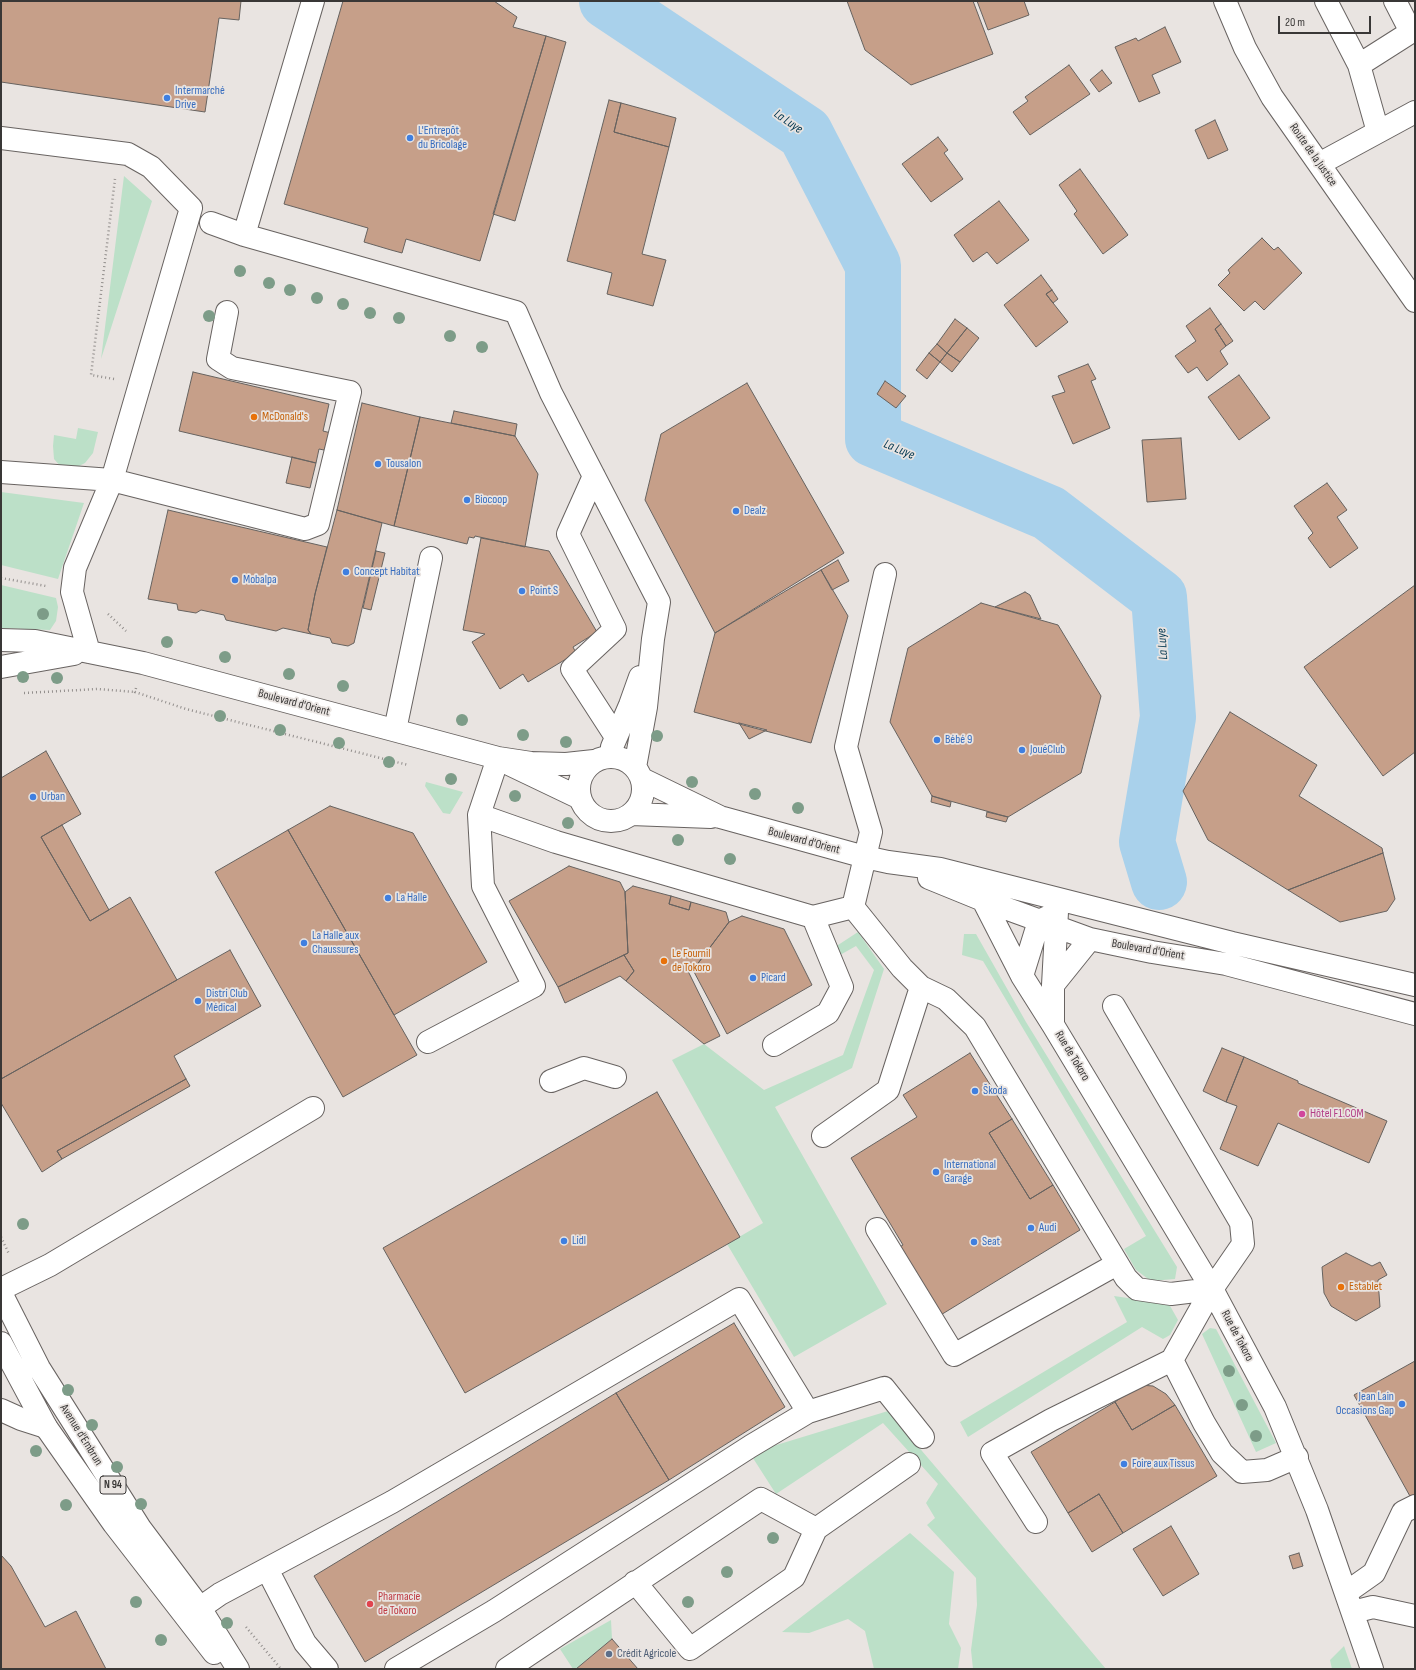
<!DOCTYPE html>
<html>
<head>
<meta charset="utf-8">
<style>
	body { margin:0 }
	#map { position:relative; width:1416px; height:1670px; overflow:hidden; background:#e9e4e1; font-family:"Sofia Sans Condensed",sans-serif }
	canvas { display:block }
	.frame { position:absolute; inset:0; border:2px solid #393736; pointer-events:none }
	.scale { position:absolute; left:1278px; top:16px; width:93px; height:18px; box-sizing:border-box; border:2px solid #393736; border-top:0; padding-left:5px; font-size:12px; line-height:14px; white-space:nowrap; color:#393736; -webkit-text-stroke:3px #e9e4e1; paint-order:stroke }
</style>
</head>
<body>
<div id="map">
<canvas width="1416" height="1670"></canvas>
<div class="frame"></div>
<div class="scale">20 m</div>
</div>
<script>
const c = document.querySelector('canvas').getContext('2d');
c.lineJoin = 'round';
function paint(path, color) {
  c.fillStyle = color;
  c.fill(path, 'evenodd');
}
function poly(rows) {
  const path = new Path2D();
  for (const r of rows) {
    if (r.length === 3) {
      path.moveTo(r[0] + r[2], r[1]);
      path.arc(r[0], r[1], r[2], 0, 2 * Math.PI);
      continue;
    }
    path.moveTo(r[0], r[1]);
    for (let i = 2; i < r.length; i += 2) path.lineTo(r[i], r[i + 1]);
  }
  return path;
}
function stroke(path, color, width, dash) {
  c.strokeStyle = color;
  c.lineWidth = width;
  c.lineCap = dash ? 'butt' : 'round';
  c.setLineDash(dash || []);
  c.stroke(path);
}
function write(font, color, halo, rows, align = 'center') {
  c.font = font + ' "Sofia Sans Condensed",sans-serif';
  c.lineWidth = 3.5;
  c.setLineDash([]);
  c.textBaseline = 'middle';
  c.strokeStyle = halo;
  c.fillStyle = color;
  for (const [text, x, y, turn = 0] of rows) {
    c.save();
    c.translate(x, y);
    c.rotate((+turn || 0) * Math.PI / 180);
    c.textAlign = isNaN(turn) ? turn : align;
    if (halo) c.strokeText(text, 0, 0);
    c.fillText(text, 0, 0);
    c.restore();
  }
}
const green = poly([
	[124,176,152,201,101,359],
	[78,428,98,432,93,453,85,463,75,468,61,467,54,459,53,446,54,435,76,439],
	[1,492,84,503,58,579,1,565],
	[1,585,56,598,58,607,56,621,50,630,1,628],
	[426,782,463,792,450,814,443,813,425,786],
	[858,932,884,969,852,1068,775,1107,887,1304,794,1357,727,1244,763,1223,672,1060,704,1044,764,1090,843,1055,874,970,856,946,840,955,835,947],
	[964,934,976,934,1026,1022,1177,1267,1175,1279,1151,1281,1136,1270,1124,1249,1146,1236,983,961,962,955],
	[1114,1296,1169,1304,1178,1320,1170,1335,1163,1339,1142,1327,968,1437,960,1422,1127,1322],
	[1210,1328,1216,1329,1276,1443,1256,1452,1202,1334],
	[888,1411,968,1505,1106,1669,973,1669,971,1650,977,1605,976,1578,927,1525,935,1518,926,1503,938,1484,883,1423,776,1494,751,1455,760,1450],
	[910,1533,954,1572,949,1624,961,1648,958,1669,874,1669,865,1631,848,1619,809,1633,782,1632],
	[611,1620,612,1639,576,1669,573,1669,560,1649],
	[1344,1646,1352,1669,1332,1669,1330,1660]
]);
const river = poly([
	[607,1,805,133,873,265,873,439,1049,513,1159,597,1168,717,1147,842,1159,882]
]);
const building = poly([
	[1,1,241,1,239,20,219,18,205,112,1,82,1,1],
	[343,1,494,1,517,17,513,27,546,36,480,261,406,239,402,253,391,250,364,242,368,228,284,204,343,1],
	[847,1,973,1,993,54,911,85,865,50,847,1],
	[977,1,1024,1,1029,15,988,30,977,1],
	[1165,27,1181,62,1152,75,1160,93,1139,102,1115,47,1136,38,1138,41,1165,27],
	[546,36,566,42,515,221,493,214,546,36],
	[1069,65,1090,94,1030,135,1013,112,1028,101,1025,97,1069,65],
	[1102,70,1112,83,1099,92,1090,80,1102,70],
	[609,100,621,103,614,132,669,147,642,254,666,260,653,306,607,294,612,273,567,261,609,100],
	[621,103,676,118,669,147,614,132,621,103],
	[1215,120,1228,150,1208,159,1195,130,1215,120],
	[938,137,948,150,944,153,963,179,931,202,902,164,938,137],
	[1080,169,1128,235,1103,254,1074,214,1077,211,1059,185,1080,169],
	[999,201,1029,240,997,264,987,252,973,262,954,235,999,201],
	[1262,238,1274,250,1278,247,1302,273,1264,310,1255,301,1244,311,1218,285,1230,273,1228,270,1262,238],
	[1041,275,1052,290,1046,294,1068,322,1036,347,1004,305,1041,275],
	[1052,290,1058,299,1053,303,1046,294,1052,290],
	[1210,308,1221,324,1215,329,1226,346,1220,351,1228,364,1207,381,1197,367,1188,373,1175,356,1196,341,1186,326,1210,308],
	[955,319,967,328,947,353,937,344,955,319],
	[1221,324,1233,341,1226,346,1215,329,1221,324],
	[967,328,979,338,960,362,947,353,967,328],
	[937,344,947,353,940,362,929,353,937,344],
	[929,353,940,362,927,379,916,370,929,353],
	[947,353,960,362,952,372,940,362,947,353],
	[1088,364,1096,379,1091,381,1110,428,1073,444,1052,396,1065,392,1058,376,1088,364],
	[193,372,329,404,323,431,331,433,324,450,319,449,316,463,179,431,193,372],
	[1239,375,1270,418,1239,440,1208,397,1239,375],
	[885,381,906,396,896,408,877,394,885,381],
	[747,383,844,553,715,633,645,500,661,434,747,383],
	[362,403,420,417,394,526,337,510,362,403],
	[454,411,517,424,515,436,451,423,454,411],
	[420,417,515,436,538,474,525,547,475,536,474,538,469,537,467,544,394,526,420,417],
	[1181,438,1186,499,1147,502,1142,440,1181,438],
	[292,457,316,463,310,488,286,483,292,457],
	[1327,483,1347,510,1337,517,1358,548,1330,568,1308,538,1313,533,1294,506,1327,483],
	[168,510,327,547,315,594,308,630,311,634,283,628,276,631,226,620,224,615,201,610,196,613,178,610,177,604,148,599,168,510],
	[337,510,382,523,354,643,348,646,332,643,330,638,311,634,308,630,315,594,337,510],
	[481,538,549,551,597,632,573,647,576,653,528,682,523,674,500,689,472,642,485,634,463,630,481,538],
	[376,551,385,553,371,610,363,608,376,551],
	[838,560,849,581,832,590,821,570,838,560],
	[821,570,848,616,811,743,694,712,715,633,821,570],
	[1415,585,1415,752,1383,776,1304,667,1415,585],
	[1025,592,1030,595,1041,619,995,607,1025,592],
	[981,603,1058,625,1101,696,1081,773,1008,817,932,796,890,722,908,648,981,603],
	[1230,712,1317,765,1299,796,1382,848,1383,853,1288,890,1208,840,1183,791,1230,712],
	[739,723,767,730,749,739,739,723],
	[46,751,81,814,41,837,90,921,130,897,177,980,1,1079,1,778,46,751],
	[932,796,951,802,950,807,931,802,932,796],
	[330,806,413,833,487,962,394,1015,288,830,330,806],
	[987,812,1008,817,1006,822,986,817,987,812],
	[62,825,109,910,90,921,41,837,62,825],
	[288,830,417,1055,343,1097,215,872,288,830],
	[1383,853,1395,899,1387,911,1340,922,1288,890,1383,853],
	[569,866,620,882,625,892,628,953,558,987,509,901,569,866],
	[633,886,671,896,669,904,689,910,691,902,726,912,729,922,693,970,686,967,720,1036,704,1044,626,981,634,971,624,955,628,953,625,892,633,886],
	[671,896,691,902,689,910,669,904,671,896],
	[742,916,784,929,812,985,727,1034,693,970,729,922,742,916],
	[230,950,261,1006,174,1056,186,1079,57,1151,62,1159,42,1172,1,1103,1,1079,230,950],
	[624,955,634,971,626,981,620,976,565,1003,558,987,624,955],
	[1222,1048,1244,1057,1226,1102,1203,1091,1222,1048],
	[970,1053,1012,1119,989,1133,1030,1199,1053,1185,1080,1230,939,1316,896,1249,903,1245,851,1158,917,1117,903,1095,970,1053],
	[1244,1057,1298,1081,1298,1083,1387,1121,1369,1163,1278,1123,1258,1166,1220,1149,1237,1106,1226,1102,1244,1057],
	[186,1079,190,1086,62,1159,57,1151,186,1079],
	[657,1092,740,1237,465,1393,383,1248,657,1092],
	[1012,1119,1053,1185,1030,1199,989,1133,1012,1119],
	[1346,1253,1372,1266,1380,1262,1387,1275,1378,1280,1380,1307,1356,1321,1331,1306,1324,1293,1322,1267,1346,1253],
	[734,1323,785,1407,669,1480,616,1393,734,1323],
	[1415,1361,1415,1495,1411,1498,1354,1395,1415,1361],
	[1139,1385,1153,1386,1166,1394,1175,1405,1132,1430,1115,1402,1139,1385],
	[616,1393,669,1480,365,1662,314,1576,616,1393],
	[1115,1402,1132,1430,1175,1405,1217,1476,1123,1533,1099,1494,1068,1513,1031,1452,1115,1402],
	[1099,1494,1123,1533,1092,1552,1068,1513,1099,1494],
	[1171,1526,1199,1574,1163,1596,1133,1549,1171,1526],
	[1299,1553,1303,1566,1293,1569,1289,1556,1299,1553],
	[1,1555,11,1566,45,1627,76,1611,106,1669,1,1669,1,1555],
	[612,1639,638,1669,576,1669,612,1639]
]);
const path = poly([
	[114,379,91,375,115,179],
	[1,578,46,586],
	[108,614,126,631],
	[136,688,135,692,186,709,408,765],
	[24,693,98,689,135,692],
	[1,1237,9,1254],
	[246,1627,281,1669]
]);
const minor = poly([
	[1225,1,1245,48,1272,97,1415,301],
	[1326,1,1359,65,1378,132],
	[1359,65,1411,32,1395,1],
	[1,138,128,154,151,167,191,208,112,480,75,568,72,592,89,652],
	[1319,164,1415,112],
	[211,223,244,235,516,312,551,393,659,602,653,639,646,707,635,767],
	[244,235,313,1],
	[1,472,112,480,305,529,318,524,350,392,232,368,218,359,227,312],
	[594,476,568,534,615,629,572,669,616,737],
	[885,574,846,747,871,832,853,907,902,968,921,987,946,999,975,1027,1126,1278,1137,1289,1171,1294,1212,1289],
	[1,640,35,641,143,663,498,758,531,763,566,764,594,761],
	[1,667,74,654],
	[395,730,431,558],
	[612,747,630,705,640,677],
	[611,789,32],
	[498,758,479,815,556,842,813,917,853,907],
	[511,765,580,798],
	[642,779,720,817,865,857,888,862,940,869,1232,943,1415,985],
	[631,814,711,817],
	[929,878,983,900,1090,939,1152,952,1226,964,1415,1014],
	[983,900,1022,976,1053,1025,1212,1289,1275,1407,1317,1510,1372,1669],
	[1022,976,1039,921,1052,915],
	[1053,985,1090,939],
	[1114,1006,1241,1223,1243,1244,1212,1289,1172,1360,1204,1423,1222,1453,1242,1472,1267,1470,1297,1457],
	[1053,1025,1053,985,1057,912],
	[428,1042,534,986,483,886,479,815],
	[774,1045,828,1013,842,987,813,917],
	[551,1081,584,1068,615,1077],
	[823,1136,888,1090,921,987],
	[877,1229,954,1355,1117,1264],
	[1,1289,50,1265,313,1108],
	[1,1410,21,1419,46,1427],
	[1036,1522,992,1453,1051,1420,1172,1360],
	[267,1569,305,1643,327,1669],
	[635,1582,690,1649,794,1577,816,1529],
	[1347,1592,1374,1573,1403,1512,1415,1506],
	[200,1608,220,1594,392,1502,739,1299,808,1412,884,1388,923,1437],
	[1353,1612,1373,1607,1415,1616],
	[396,1669,494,1611,751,1446,808,1412],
	[507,1669,761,1499,816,1529,909,1464]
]);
const major = poly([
	[1,1293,39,1368,140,1528,200,1608,238,1669],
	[1,1343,46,1427,114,1524,214,1653]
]);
const trees = [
	[240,271],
	[269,283],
	[290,290],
	[317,298],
	[343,304],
	[370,313],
	[209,316],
	[399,318],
	[450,336],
	[482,347],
	[43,614],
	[167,642],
	[225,657],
	[289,674],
	[23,677],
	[57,678],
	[343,686],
	[220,716],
	[462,720],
	[280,730],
	[523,735],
	[657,736],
	[566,742],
	[339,743],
	[389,762],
	[451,779],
	[692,782],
	[755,794],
	[515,796],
	[798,808],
	[568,823],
	[678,840],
	[730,859],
	[23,1224],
	[1229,1371],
	[68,1390],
	[1242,1405],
	[92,1425],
	[1256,1436],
	[36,1451],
	[117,1467],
	[141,1504],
	[66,1505],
	[773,1538],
	[727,1572],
	[136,1602],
	[688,1602],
	[227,1623],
	[161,1640]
];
const markers = [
	[167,98,4,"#3f7fe0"],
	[410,138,4,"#3f7fe0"],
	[254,417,4,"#e8710a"],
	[378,464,4,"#3f7fe0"],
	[467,500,4,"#3f7fe0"],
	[736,511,4,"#3f7fe0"],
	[346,572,4,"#3f7fe0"],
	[235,580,4,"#3f7fe0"],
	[522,591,4,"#3f7fe0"],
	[937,740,4,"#3f7fe0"],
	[1022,750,4,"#3f7fe0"],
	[33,797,4,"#3f7fe0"],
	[388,898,4,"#3f7fe0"],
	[304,943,4,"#3f7fe0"],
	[664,961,4,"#e8710a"],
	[753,978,4,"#3f7fe0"],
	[198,1001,4,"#3f7fe0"],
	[975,1091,4,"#3f7fe0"],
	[1302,1114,4,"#d1479c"],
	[936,1172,4,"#3f7fe0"],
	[1031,1228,4,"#3f7fe0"],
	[564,1241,4,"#3f7fe0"],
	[974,1242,4,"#3f7fe0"],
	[1341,1287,4,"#e8710a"],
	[1402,1404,4,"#3f7fe0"],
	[1124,1464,4,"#3f7fe0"],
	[370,1604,4,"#e0444e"],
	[609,1654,4,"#5c6f8a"]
];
const shields = [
	[113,1485,26]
];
const shieldNames = [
	["N 94",113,1485]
];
const shopNames = [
	["Intermarché",175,91],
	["Drive",175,105],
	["L'Entrepôt",418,131],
	["du Bricolage",418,145],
	["Tousalon",386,464],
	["Biocoop",475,500],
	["Dealz",744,511],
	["Concept Habitat",354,572],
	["Mobalpa",243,580],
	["Point S",530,591],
	["Bébé 9",945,740],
	["JouéClub",1030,750],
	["Urban",41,797],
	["La Halle",396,898],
	["La Halle aux",312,936],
	["Chaussures",312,950],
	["Picard",761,978],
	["Distri Club",206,994],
	["Médical",206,1008],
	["Škoda",983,1091],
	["International",944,1165],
	["Garage",944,1179],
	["Audi",1039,1228],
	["Lidl",572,1241],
	["Seat",982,1242],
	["Jean Lain",1394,1397,"right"],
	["Occasions Gap",1394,1411,"right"],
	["Foire aux Tissus",1132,1464]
];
const streetNames = [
	["Route de la Justice",1313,155,55],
	["Boulevard d'Orient",294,703,15],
	["Boulevard d'Orient",804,841,15],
	["Boulevard d'Orient",1148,950,10],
	["Rue de Tokoro",1072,1056,59],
	["Rue de Tokoro",1237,1336,62],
	["Avenue d'Embrun",81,1435,58]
];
const foodNames = [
	["McDonald's",262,417],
	["Le Fournil",672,954],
	["de Tokoro",672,968],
	["Establet",1349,1287]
];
const hotelNames = [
	["Hôtel F1.COM",1310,1114]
];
const healthNames = [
	["Pharmacie",378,1597],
	["de Tokoro",378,1611]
];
const serviceNames = [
	["Crédit Agricole",617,1654]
];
const waterNames = [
	["La Luye",788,122,35],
	["La Luye",899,450,23],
	["La Luye",1163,644,-94]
];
paint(green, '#bce0c8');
stroke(river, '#a9d1eb', 56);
paint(building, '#c69f89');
stroke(building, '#66625f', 1);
stroke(minor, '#686361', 24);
stroke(major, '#686361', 24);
stroke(path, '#928e8c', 2.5, [1, 3]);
stroke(minor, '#fff', 22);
stroke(major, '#fff', 22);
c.fillStyle = '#7d9c88';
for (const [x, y] of trees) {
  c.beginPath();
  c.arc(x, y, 6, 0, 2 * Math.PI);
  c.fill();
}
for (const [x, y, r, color] of markers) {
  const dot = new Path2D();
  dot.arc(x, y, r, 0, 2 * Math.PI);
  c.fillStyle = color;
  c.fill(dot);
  stroke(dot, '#e9e4e1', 1.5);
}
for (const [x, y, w] of shields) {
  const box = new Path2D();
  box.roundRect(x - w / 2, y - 9, w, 18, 3);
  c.fillStyle = '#e9e4e1';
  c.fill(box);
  stroke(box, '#393736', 1);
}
write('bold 11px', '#393736', null, shieldNames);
write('12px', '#366cbe', '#e9e4e1', shopNames, 'left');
write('12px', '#393736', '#e9e4e1', streetNames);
write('12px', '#c56008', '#e9e4e1', foodNames, 'left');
write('12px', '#b23c85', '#e9e4e1', hotelNames, 'left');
write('12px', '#be3a42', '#e9e4e1', healthNames, 'left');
write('12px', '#4e5e75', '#e9e4e1', serviceNames, 'left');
write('italic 13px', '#003751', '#e9e4e1', waterNames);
</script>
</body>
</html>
